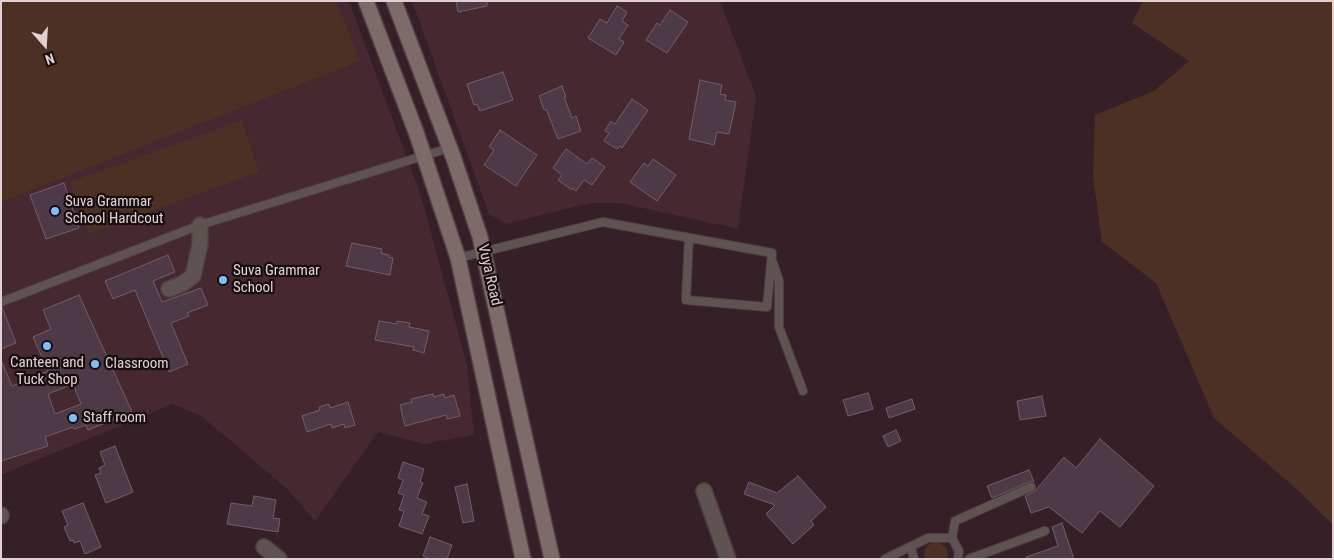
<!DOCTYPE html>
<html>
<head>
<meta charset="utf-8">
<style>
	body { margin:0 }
	#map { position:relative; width:1334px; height:560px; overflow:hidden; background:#361f26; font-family:"Roboto Condensed",sans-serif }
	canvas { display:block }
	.frame { position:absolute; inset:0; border:2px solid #e1d1d5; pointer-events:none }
	.north { position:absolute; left:20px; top:20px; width:50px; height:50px; -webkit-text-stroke:4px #170d0f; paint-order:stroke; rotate:161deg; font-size:14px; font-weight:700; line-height:20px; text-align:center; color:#e1d1d5 }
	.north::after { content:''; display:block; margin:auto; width:18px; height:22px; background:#e1d1d5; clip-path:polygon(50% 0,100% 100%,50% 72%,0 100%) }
</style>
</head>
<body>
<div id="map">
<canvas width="1334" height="560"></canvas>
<div class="frame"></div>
<div class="north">N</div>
</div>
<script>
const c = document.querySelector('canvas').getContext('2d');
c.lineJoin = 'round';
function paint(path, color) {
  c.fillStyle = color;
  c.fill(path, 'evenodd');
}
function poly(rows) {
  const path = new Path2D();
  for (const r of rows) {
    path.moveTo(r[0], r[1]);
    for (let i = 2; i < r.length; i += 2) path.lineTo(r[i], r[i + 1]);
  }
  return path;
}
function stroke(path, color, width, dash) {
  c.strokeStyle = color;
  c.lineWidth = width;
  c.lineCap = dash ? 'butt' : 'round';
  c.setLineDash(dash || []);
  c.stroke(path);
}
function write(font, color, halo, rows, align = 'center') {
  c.font = font + ' "Roboto Condensed",sans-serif';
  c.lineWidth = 4.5;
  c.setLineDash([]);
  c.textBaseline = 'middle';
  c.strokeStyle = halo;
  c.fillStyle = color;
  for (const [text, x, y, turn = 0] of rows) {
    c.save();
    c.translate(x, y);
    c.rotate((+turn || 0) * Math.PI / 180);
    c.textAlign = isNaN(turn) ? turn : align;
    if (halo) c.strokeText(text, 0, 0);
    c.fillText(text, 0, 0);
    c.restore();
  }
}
const built = poly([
	[1,1,349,1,421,196,467,365,474,435,424,444,378,432,315,521,287,489,225,436,201,416,173,404,1,475],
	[412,1,720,1,756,96,738,229,620,203,591,203,506,224,489,214]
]);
const green = poly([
	[1,1,336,1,360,61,1,202],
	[1143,1,1333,1,1333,525,1299,491,1214,418,1156,283,1102,242,1093,177,1095,115,1154,91,1189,61,1132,23],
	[242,120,259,172,89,234,70,182],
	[936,542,940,543,947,548,948,559,925,559,924,552,926,548,928,545]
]);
const building = poly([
	[456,1,487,1,487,6,458,12,456,1],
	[617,6,627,12,622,21,628,25,619,39,624,42,616,55,588,38,600,19,607,23,617,6],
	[670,10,688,22,667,53,646,40,657,23,660,25,670,10],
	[503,72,513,100,480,111,477,104,474,105,467,84,503,72],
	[700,80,722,85,720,94,726,95,725,100,736,102,729,134,717,132,714,145,689,139,700,80],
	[562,86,566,97,564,97,572,118,576,116,581,131,558,139,546,109,544,110,539,96,562,86],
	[632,99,648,110,622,148,620,146,617,149,604,141,609,133,605,131,611,121,615,124,632,99],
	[500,130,537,155,516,186,484,165,494,150,489,147,500,130],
	[566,149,587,164,592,158,605,167,592,185,584,180,576,191,573,188,572,190,558,180,562,175,553,168,566,149],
	[653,159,676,175,657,201,630,182,644,163,648,166,653,159],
	[64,183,79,228,46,239,30,195,64,183],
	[352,243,382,249,381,253,389,255,389,257,393,258,390,275,346,266,352,243],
	[168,255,175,272,153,281,162,302,201,288,208,305,187,313,189,316,171,323,188,364,169,372,135,290,113,299,105,281,168,255],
	[79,295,132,412,88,430,86,425,74,429,73,427,45,437,48,446,1,461,1,360,12,386,48,371,33,337,51,329,43,310,79,295],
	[73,384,81,404,55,414,48,394,73,384],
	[2,307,16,343,1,349,1,308,2,307],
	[379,321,397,324,397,321,410,323,409,327,429,331,424,353,413,350,414,347,375,340,379,321],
	[868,393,873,409,848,416,843,400,868,393],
	[433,394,434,397,444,394,445,398,454,395,460,416,447,419,446,415,405,426,400,405,412,402,411,399,433,394],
	[1042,396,1046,416,1020,420,1017,401,1042,396],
	[912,399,915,409,889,418,886,408,912,399],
	[348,402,355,425,345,428,344,424,332,428,331,424,307,432,302,416,320,410,319,407,329,404,330,408,348,402],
	[896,430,901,441,888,447,883,436,896,430],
	[1100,439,1154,486,1120,527,1100,511,1082,533,1049,507,1031,513,1025,496,1035,491,1064,457,1076,468,1100,439],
	[115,446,133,492,106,503,95,475,101,473,99,468,105,465,100,452,115,446],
	[403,462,424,469,420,482,423,483,417,498,427,502,422,514,429,516,422,534,399,526,404,511,399,510,404,495,398,493,403,480,398,478,403,462],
	[1029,470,1034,482,1029,482,992,498,987,486,1029,470],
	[798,476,826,507,811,521,814,525,793,544,766,514,775,505,744,494,749,482,777,493,798,476],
	[467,484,474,521,463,523,455,487,467,484],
	[254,496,276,500,273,518,280,519,278,532,227,524,231,503,252,506,254,496],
	[83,503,101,547,85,554,80,541,74,543,73,540,70,541,64,527,68,525,62,511,83,503],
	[1062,523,1074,559,1026,559,1026,557,1058,546,1052,527,1062,523],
	[430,537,452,545,447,559,430,559,423,556,430,537]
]);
const lane = poly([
	[458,258,603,222,772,253,767,307,686,300,689,238],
	[773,263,779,281,779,327,803,391],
	[1,302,200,225,449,148],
	[911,548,914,559],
	[885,559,928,538,952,538],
	[958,559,959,551,952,538,955,521,1031,487],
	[969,559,1045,531]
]);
const street = poly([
	[169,289,182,284,193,276,200,244,200,225],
	[704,491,728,559],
	[1,516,1,515],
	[264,547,279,559]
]);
const secondary = poly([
	[366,1,416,132,458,258,523,559],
	[394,1,454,159,480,237,552,559]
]);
const markers = [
	[55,211,5,"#7ebef9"],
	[223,280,5,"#7ebef9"],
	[47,346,5,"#7ebef9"],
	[95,364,5,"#7ebef9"],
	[73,418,5,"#7ebef9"]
];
const poiNames = [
	["Suva Grammar",65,202],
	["School Hardcout",65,219],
	["Suva Grammar",233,271],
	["School",233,288],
	["Canteen and",47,363,"center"],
	["Tuck Shop",47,380,"center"],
	["Classroom",105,364],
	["Staff room",83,418]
];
const streetNames = [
	["Vuya Road",489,275,77]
];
paint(built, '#452830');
paint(green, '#4c3023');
paint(building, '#4e3947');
stroke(building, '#745d6c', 1);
stroke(lane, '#513b42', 10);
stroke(street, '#513b42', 18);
stroke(secondary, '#513b42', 18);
stroke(lane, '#5f5352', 8);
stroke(street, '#5f5352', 15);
stroke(secondary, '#7e6b69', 15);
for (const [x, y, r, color] of markers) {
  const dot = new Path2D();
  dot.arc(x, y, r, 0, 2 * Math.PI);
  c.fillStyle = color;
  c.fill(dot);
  stroke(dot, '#170d0f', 2);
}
write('15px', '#e1d1d5', '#170d0f', poiNames, 'left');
write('15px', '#e1d1d5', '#170d0f', streetNames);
</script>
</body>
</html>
